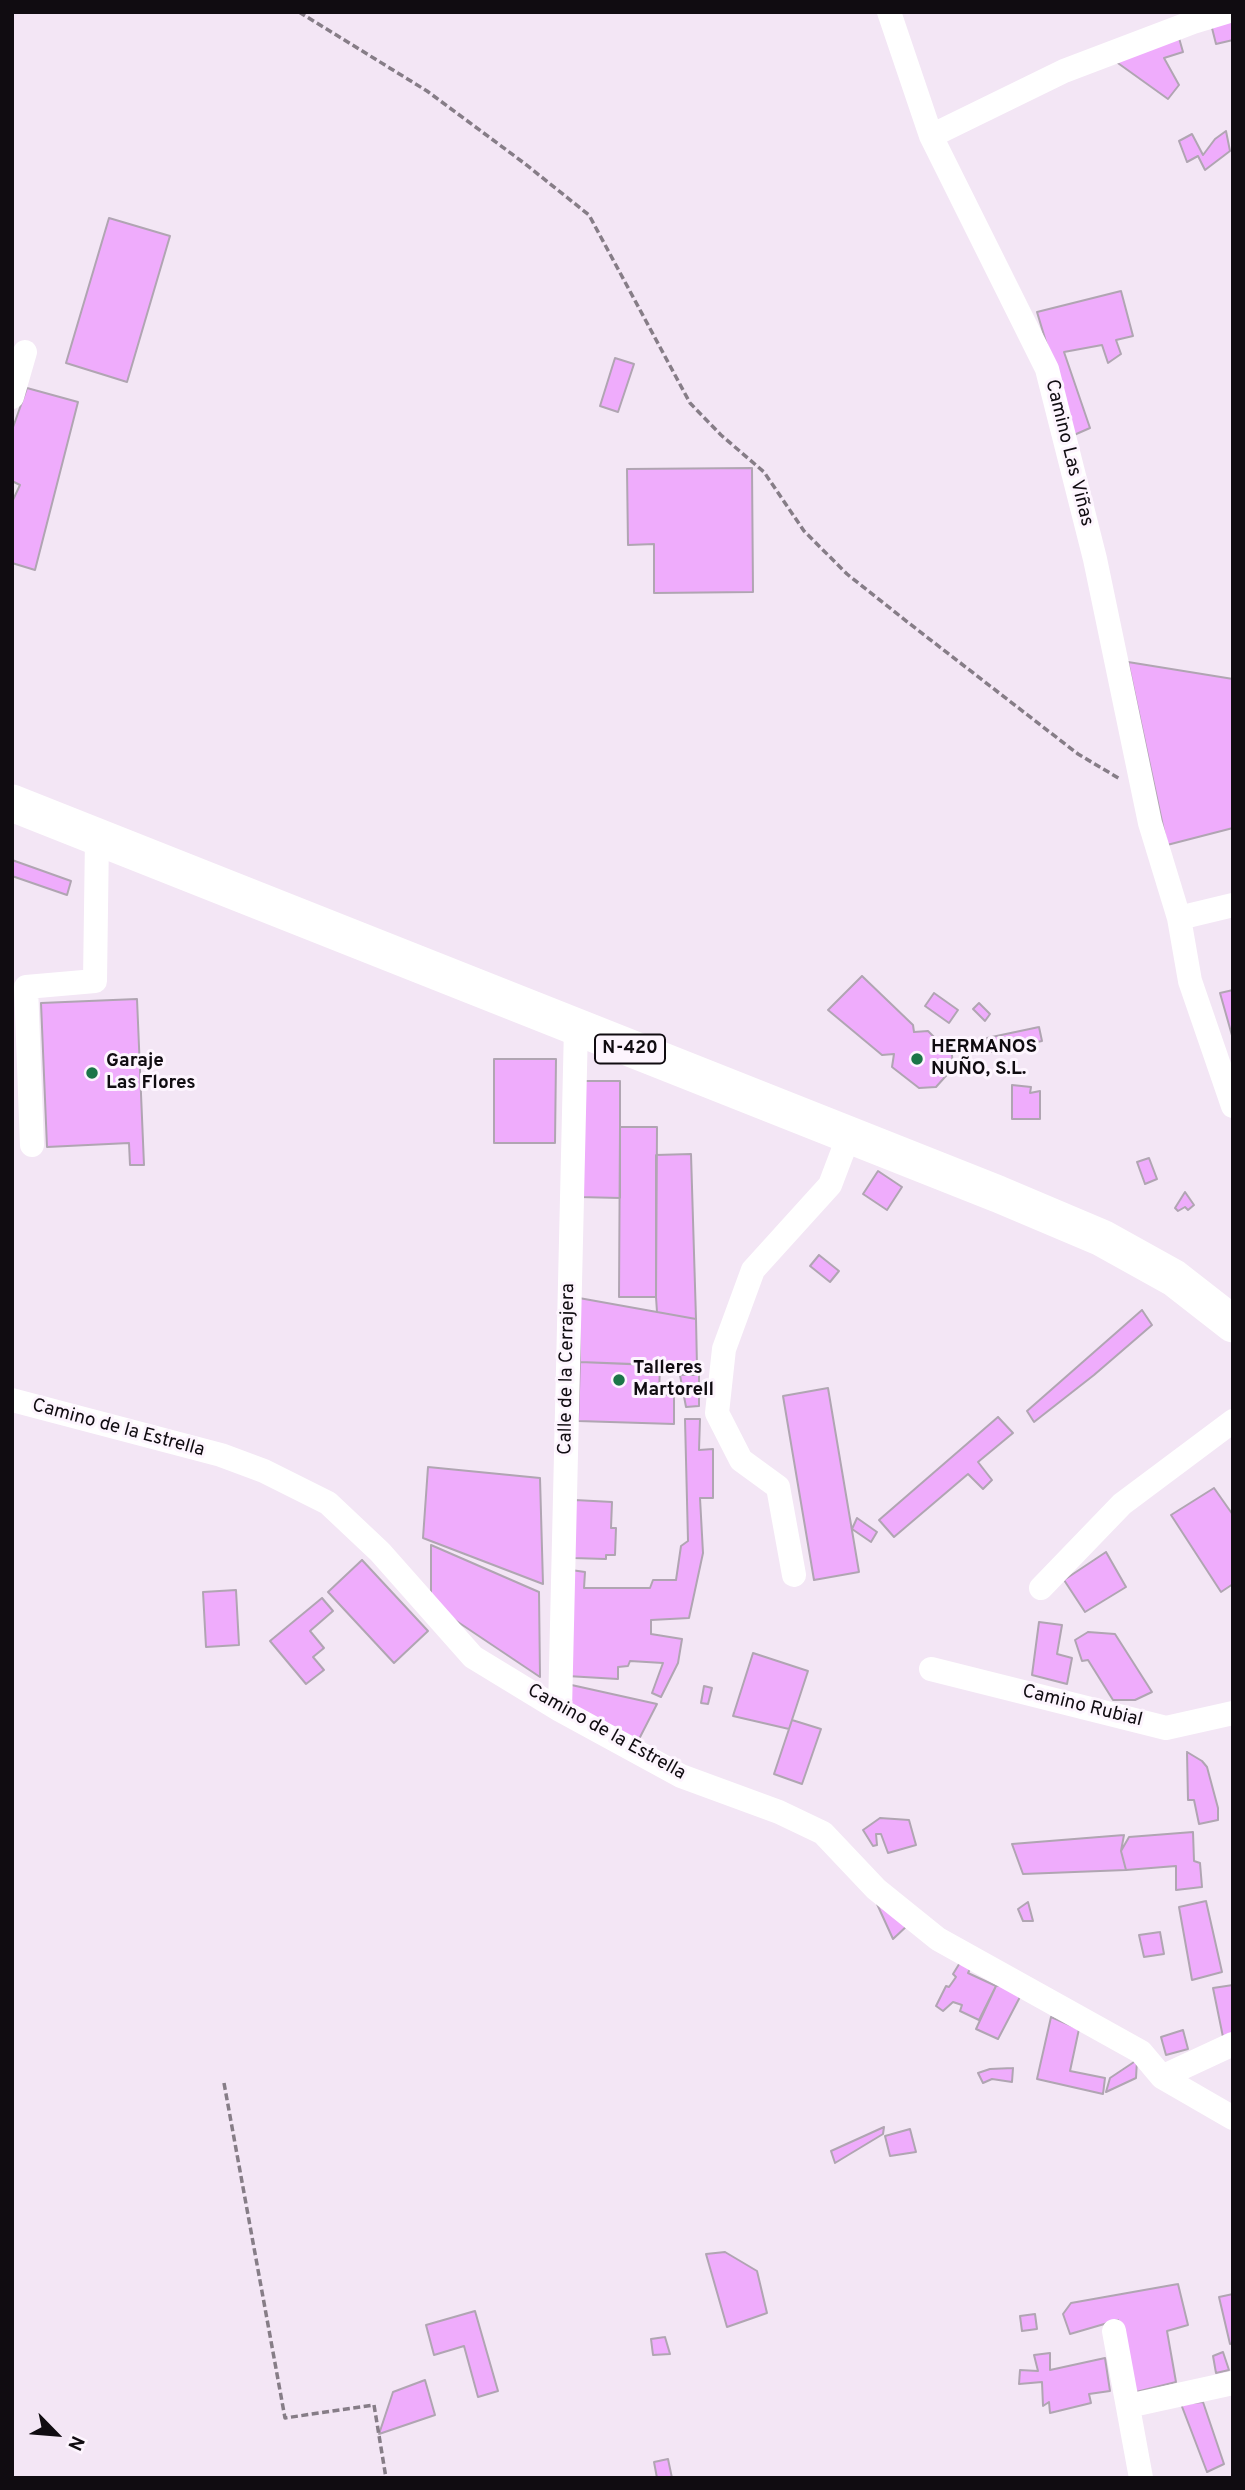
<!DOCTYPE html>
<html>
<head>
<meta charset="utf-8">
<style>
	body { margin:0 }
	#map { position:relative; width:1245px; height:2490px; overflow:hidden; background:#f3e6f5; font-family:Overpass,sans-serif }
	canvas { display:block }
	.frame { position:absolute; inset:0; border:14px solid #100c11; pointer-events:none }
	.north { position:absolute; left:21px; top:2399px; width:70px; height:70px; -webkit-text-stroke:5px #fdf5fe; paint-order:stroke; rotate:115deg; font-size:19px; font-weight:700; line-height:28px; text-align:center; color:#100c11 }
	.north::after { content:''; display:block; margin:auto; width:24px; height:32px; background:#100c11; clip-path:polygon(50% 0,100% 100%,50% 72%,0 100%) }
</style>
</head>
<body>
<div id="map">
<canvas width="1245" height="2490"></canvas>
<div class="frame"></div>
<div class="north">N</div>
</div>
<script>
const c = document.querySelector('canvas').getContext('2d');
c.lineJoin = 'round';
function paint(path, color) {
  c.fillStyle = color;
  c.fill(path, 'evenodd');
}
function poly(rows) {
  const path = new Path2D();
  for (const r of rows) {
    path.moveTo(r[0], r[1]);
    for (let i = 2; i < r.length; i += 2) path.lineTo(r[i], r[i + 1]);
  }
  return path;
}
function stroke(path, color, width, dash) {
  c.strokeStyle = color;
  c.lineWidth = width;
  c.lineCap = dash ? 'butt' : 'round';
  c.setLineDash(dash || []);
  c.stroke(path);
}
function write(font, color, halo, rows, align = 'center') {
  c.font = font + ' Overpass,sans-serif';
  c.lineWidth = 6;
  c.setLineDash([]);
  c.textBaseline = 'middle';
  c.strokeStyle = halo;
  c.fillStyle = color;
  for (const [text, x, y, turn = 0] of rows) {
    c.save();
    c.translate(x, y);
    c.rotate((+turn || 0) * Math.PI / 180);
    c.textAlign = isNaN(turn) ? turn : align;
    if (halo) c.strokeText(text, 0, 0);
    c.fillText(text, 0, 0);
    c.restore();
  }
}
const building = poly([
	[1233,16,1233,40,1216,44,1211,24,1233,16],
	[1177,31,1183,52,1164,58,1179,85,1168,99,1115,61,1177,31],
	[1226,131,1230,151,1205,170,1198,156,1187,162,1179,141,1192,134,1203,155,1215,139,1226,131],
	[109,218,170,236,127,382,66,363,109,218],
	[1121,291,1133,336,1116,340,1121,354,1108,363,1102,345,1064,352,1090,428,1074,435,1037,312,1121,291],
	[615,358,634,364,618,412,600,406,615,358],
	[27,388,78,402,35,570,12,563,12,502,20,485,12,481,12,430,27,388],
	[752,468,753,592,654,593,654,544,628,545,627,469,752,468],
	[1128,662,1233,679,1233,828,1167,845,1128,662],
	[12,860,71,881,67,895,12,876,12,860],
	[862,976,913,1025,914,1032,928,1031,952,1055,953,1068,936,1087,919,1088,892,1067,894,1054,882,1055,828,1010,862,976],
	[1233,990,1233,1039,1220,993,1233,990],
	[934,993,958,1010,949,1023,925,1006,934,993],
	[137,999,144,1165,130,1165,129,1143,47,1147,41,1003,137,999],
	[979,1003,990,1014,985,1021,973,1009,979,1003],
	[1039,1027,1042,1041,990,1052,987,1038,1039,1027],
	[494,1059,556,1059,555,1143,494,1143,494,1059],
	[580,1081,620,1081,620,1198,579,1197,580,1081],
	[1012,1085,1031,1087,1030,1093,1040,1091,1040,1119,1012,1119,1012,1085],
	[620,1127,657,1127,656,1297,619,1297,620,1127],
	[691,1154,696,1319,657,1312,656,1297,656,1155,691,1154],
	[1149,1158,1157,1179,1145,1184,1137,1162,1149,1158],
	[878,1171,902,1187,887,1210,863,1194,878,1171],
	[1185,1192,1194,1205,1188,1210,1185,1207,1178,1211,1175,1208,1185,1192],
	[819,1255,839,1271,830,1282,810,1266,819,1255],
	[579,1298,696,1319,697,1367,580,1362,579,1298],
	[1142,1310,1152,1325,1094,1375,1034,1422,1027,1411,1142,1310],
	[580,1362,660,1365,659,1395,674,1395,674,1424,578,1421,580,1362],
	[680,1375,699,1375,699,1406,686,1407,680,1375],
	[828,1388,859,1572,814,1580,783,1396,828,1388],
	[998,1417,1013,1433,978,1462,992,1480,983,1489,968,1474,894,1537,879,1520,998,1417],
	[685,1419,700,1419,699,1450,713,1449,713,1498,700,1498,703,1553,689,1618,651,1620,651,1634,682,1639,678,1663,661,1697,652,1693,663,1663,630,1661,628,1666,618,1667,618,1679,567,1676,571,1570,585,1572,584,1588,650,1588,653,1580,676,1580,681,1546,688,1541,685,1419],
	[428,1467,540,1478,543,1584,423,1538,428,1467],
	[1214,1488,1233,1515,1233,1584,1221,1592,1171,1515,1214,1488],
	[575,1500,612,1502,611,1528,616,1528,615,1555,606,1555,606,1559,573,1558,575,1500],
	[857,1518,877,1532,871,1542,852,1529,857,1518],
	[431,1545,539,1592,540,1677,431,1604,431,1545],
	[1106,1552,1126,1587,1085,1612,1064,1580,1106,1552],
	[362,1560,428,1631,394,1663,328,1592,362,1560],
	[236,1590,239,1645,206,1647,203,1592,236,1590],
	[322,1598,333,1611,310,1631,324,1648,313,1657,324,1670,306,1684,270,1641,322,1598],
	[1039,1622,1062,1625,1057,1654,1072,1658,1067,1684,1032,1675,1039,1622],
	[1088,1632,1115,1634,1152,1692,1135,1700,1113,1700,1088,1660,1082,1661,1075,1640,1088,1632],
	[753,1653,808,1671,789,1729,733,1716,753,1653],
	[567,1684,657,1704,637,1743,564,1700,567,1684],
	[704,1686,712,1688,708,1704,701,1703,704,1686],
	[792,1720,821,1729,802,1784,774,1774,792,1720],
	[1187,1752,1202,1761,1207,1767,1218,1808,1218,1820,1199,1824,1194,1800,1188,1800,1187,1752],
	[880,1818,909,1820,916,1845,888,1853,881,1834,876,1834,877,1845,873,1846,863,1830,880,1818],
	[1193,1832,1194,1861,1200,1863,1202,1887,1176,1890,1176,1866,1126,1870,1121,1851,1129,1837,1193,1832],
	[1124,1835,1121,1851,1126,1870,1023,1874,1012,1844,1124,1835],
	[1206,1901,1222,1972,1192,1980,1179,1907,1206,1901],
	[1028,1902,1033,1921,1023,1921,1018,1909,1028,1902],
	[877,1904,909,1924,893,1939,877,1904],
	[1160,1932,1164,1954,1144,1957,1139,1935,1160,1932],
	[961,1961,972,1965,968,1973,996,1986,979,2020,960,2011,962,2005,953,2002,943,2011,936,2006,946,1986,949,1987,956,1977,953,1974,961,1961],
	[1002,1985,1021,1995,998,2039,976,2029,996,1986,1002,1985],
	[1233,1985,1233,2036,1223,2037,1213,1988,1233,1985],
	[1051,2017,1079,2029,1070,2071,1105,2078,1103,2094,1037,2079,1051,2017],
	[1183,2030,1188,2049,1166,2055,1161,2037,1183,2030],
	[1137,2060,1136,2078,1106,2092,1110,2078,1137,2060],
	[1013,2068,1012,2082,992,2079,983,2083,978,2073,990,2069,1013,2068],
	[884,2127,883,2134,835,2163,831,2151,884,2127],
	[910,2129,916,2152,890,2156,885,2136,910,2129],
	[725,2252,757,2271,767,2313,727,2327,706,2254,725,2252],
	[1178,2284,1188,2325,1167,2331,1176,2382,1132,2393,1118,2320,1070,2334,1063,2314,1071,2303,1178,2284],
	[1233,2294,1233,2343,1230,2344,1219,2297,1233,2294],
	[475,2311,498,2391,478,2397,464,2346,434,2355,426,2325,475,2311],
	[1035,2314,1037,2329,1022,2331,1020,2316,1035,2314],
	[665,2337,670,2354,653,2355,651,2339,665,2337],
	[1223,2352,1229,2370,1216,2373,1213,2356,1223,2352],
	[1050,2353,1050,2370,1105,2358,1110,2391,1089,2394,1091,2403,1050,2413,1049,2402,1043,2406,1042,2382,1019,2384,1020,2370,1038,2371,1034,2355,1050,2353],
	[425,2380,435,2415,379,2434,393,2392,425,2380],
	[1203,2402,1224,2464,1207,2472,1181,2404,1203,2402],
	[668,2459,672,2478,657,2478,654,2462,668,2459]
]);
const path = poly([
	[299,12,427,91,524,163,589,215,690,403,721,435,764,472,804,531,847,574,910,624,1078,754,1120,779],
	[224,2083,285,2418,374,2405,386,2478]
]);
const minor = poly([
	[889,12,931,136,1047,369,1095,559,1150,823,1179,918,1190,981,1233,1106],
	[931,136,1064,71,1193,22,1226,12],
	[12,397,25,352],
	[1179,918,1233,905],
	[32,1145,26,987,95,981,97,837],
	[12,1400,221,1455,264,1471,328,1503,380,1552,473,1657,560,1710,681,1776,779,1812,823,1833,876,1889,938,1939,1141,2052,1162,2077,1233,2044],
	[794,1575,778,1487,741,1460,717,1413,724,1349,753,1270,830,1185,849,1135],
	[1041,1588,1122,1504,1233,1421],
	[931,1669,1166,1728,1233,1713],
	[560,1710,576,1027],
	[1162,2077,1233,2118],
	[1114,2331,1141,2478],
	[1128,2406,1233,2383]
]);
const highway = poly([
	[12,803,998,1194,1102,1238,1174,1278,1233,1324]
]);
const markers = [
	[917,1059,7,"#1c7548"],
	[92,1073,7,"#1c7548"],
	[619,1380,7,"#1c7548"]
];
const shields = [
	[630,1049,70]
];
const shieldNames = [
	["N-420",630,1049]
];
const streetNames = [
	["Camino Las Viñas",1068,453,76],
	["Calle de la Cerrajera",568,1369,-89],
	["Camino de la Estrella",118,1429,15],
	["Camino Rubial",1082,1707,14],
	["Camino de la Estrella",606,1733,29]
];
const poiNames = [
	["HERMANOS",931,1048],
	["NUÑO, S.L.",931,1070],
	["Garaje",106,1062],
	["Las Flores",106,1084],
	["Talleres",633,1369],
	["Martorell",633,1391]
];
paint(building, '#efacfc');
stroke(building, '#b0a5b2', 2);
stroke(path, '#867d87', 3.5, [7, 3.5]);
stroke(minor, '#fff', 24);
stroke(highway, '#fff', 37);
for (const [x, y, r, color] of markers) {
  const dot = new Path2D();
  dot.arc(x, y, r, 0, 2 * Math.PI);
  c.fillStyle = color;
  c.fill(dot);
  stroke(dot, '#fdf5fe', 2.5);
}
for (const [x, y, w] of shields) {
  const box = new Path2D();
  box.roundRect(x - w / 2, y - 14.5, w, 29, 5);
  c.fillStyle = '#fdf5fe';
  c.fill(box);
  stroke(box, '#100c11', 2);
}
write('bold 18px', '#100c11', null, shieldNames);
write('19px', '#100c11', '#fdf5fe', streetNames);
write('bold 19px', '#100c11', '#fdf5fe', poiNames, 'left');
</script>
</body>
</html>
